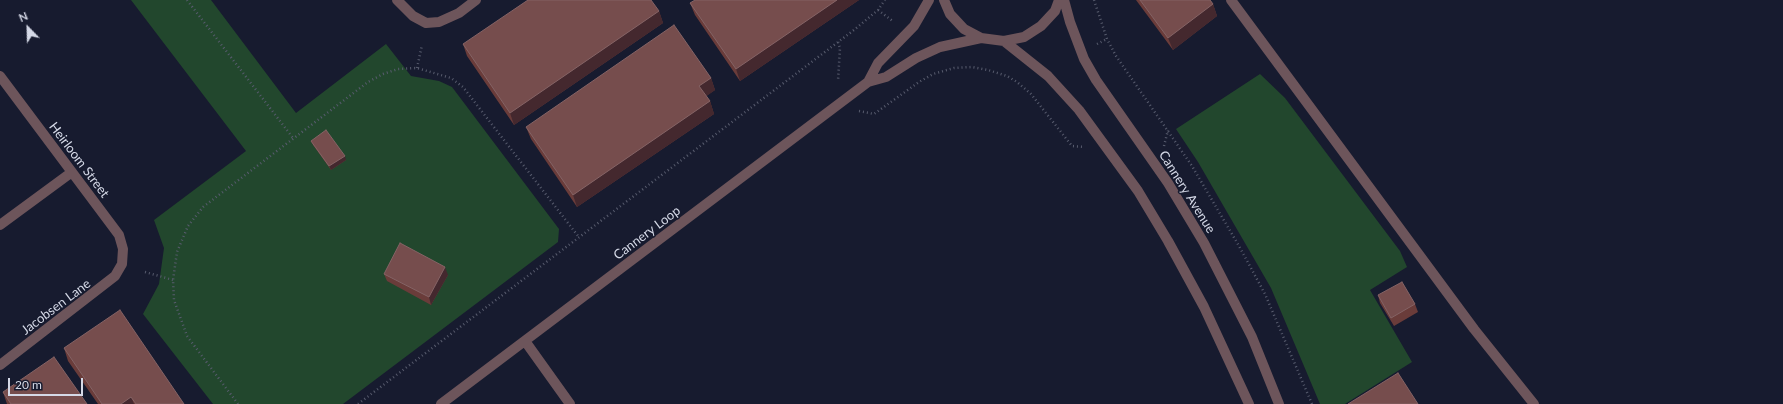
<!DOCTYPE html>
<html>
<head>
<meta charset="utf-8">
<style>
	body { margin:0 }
	#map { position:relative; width:1783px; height:404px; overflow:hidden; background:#171b2f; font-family:Lato,sans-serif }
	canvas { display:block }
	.north { position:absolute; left:8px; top:8px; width:40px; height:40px; -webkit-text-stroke:3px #171b2f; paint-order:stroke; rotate:337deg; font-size:11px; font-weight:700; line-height:16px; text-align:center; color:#d5d9e7 }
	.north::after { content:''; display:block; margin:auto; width:14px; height:18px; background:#d5d9e7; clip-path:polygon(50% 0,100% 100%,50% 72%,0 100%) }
	.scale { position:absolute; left:8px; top:378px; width:75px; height:18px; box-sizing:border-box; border:2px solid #d5d9e7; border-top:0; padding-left:5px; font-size:12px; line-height:14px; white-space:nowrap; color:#d5d9e7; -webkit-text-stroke:3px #171b2f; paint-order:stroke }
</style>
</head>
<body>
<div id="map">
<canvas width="1783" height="404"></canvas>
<div class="north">N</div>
<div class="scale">20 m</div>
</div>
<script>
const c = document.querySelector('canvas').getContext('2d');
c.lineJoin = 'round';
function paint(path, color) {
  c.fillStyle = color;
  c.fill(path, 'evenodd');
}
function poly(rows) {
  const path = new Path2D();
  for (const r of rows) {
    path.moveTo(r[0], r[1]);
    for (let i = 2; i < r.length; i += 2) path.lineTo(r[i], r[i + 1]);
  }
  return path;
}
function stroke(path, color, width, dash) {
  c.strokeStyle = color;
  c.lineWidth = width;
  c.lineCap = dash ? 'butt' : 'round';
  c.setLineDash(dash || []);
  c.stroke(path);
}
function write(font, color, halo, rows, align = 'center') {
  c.font = font + ' Lato,sans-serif';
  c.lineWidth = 3;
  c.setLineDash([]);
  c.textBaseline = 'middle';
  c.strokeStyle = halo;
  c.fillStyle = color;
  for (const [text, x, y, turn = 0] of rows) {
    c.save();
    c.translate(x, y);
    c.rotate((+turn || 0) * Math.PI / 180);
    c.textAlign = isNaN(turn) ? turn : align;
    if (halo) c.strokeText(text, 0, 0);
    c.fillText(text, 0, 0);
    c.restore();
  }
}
const green = poly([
	[131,0,211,0,296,113,386,44,411,76,439,81,452,87,559,229,558,242,343,404,213,404,143,314,159,284,164,248,154,220,246,151],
	[1260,74,1285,98,1400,251,1407,267,1370,290,1412,362,1345,404,1320,404,1271,288,1198,162,1176,129]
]);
const path = poly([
	[187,0,293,138],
	[1094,0,1107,39,1116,56,1192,166,1239,246,1265,294,1312,404],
	[878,10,894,22],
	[838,42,840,48,838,81],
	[1097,44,1107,39],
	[417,68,422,45],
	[859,111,874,114,919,82,933,74,954,68,972,67,988,70,1007,76,1017,82,1031,94,1072,146,1084,147],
	[1164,146,1168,130],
	[145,272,173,280],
	[238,404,187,336,174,300,173,280,177,252,188,226,203,207,368,82,383,74,398,69,417,68,451,78,463,87,578,236],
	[358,404,854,30,878,10,885,0]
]);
const minor = poly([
	[397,0,413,16,426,23,439,22,459,13,476,0],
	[944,0,950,14,964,29,981,38,1004,41,1024,37,1041,26,1055,11,1059,0],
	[1064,0,1070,22,1084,59,1096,80,1168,183,1204,243,1252,337,1279,404],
	[1231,0,1474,329,1534,404],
	[1004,41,1048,76,1079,110,1138,191,1168,241,1204,307,1249,404],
	[0,76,119,235,123,249,122,264,115,276,0,365],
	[868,82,886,77,916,58,940,47,981,38],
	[0,225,72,172],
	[525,341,570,404],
	[441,404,868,82,878,63,914,26,929,0]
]);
const wall = poly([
	[859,0,740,81,695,15,690,3],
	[1136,0,1210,0,1213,4,1217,16,1173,50],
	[659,11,663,23,514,125,467,56,463,44],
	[711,78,715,90,706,96,710,101,714,114,577,207,531,139,526,127],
	[311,141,346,160,331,170,313,145],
	[384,274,448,275,431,305,387,281],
	[1378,295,1415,304,1418,312,1394,326,1380,303],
	[64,348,184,404,98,404,68,361],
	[3,392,87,404,7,404]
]);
const shadedWall = poly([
	[837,0,859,0,740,81,736,69],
	[1213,4,1217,16,1173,50,1168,38],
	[659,11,663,23,514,125,510,113],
	[711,78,715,90,704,98,699,86],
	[710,101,714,114,577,207,573,195],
	[345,156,346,160,331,170,329,166],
	[445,267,448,275,431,305,429,297],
	[131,397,134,404,121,404]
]);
const building = poly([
	[528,0,651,0,659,11,510,113,463,44,528,0],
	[695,0,837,0,736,69,690,3,695,0],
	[1140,0,1210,0,1213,4,1168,38,1140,0],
	[674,25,711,78,699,86,710,101,573,195,526,127,674,25],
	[326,130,345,156,329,166,311,141,326,130],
	[400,243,445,267,429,297,384,274,400,243],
	[1402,282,1415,304,1391,318,1378,295,1402,282],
	[120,310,184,404,136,404,131,397,121,404,102,404,64,348,120,310],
	[54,357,87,404,11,404,3,392,54,357],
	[1398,373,1418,404,1348,404,1398,373]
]);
const streetNames = [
	["Heirloom Street",79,160,53],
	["Cannery Avenue",1187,192,58],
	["Cannery Loop",647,233,-37],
	["Jacobsen Lane",56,307,-37]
];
paint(green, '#22472d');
stroke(path, '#585c6e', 2.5, [1, 3]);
stroke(minor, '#6d555b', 10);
paint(wall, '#6a3c3a');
paint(shadedWall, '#44282e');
paint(building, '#764d4d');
stroke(building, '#846365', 1);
write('13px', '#d5d9e7', '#171b2f', streetNames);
</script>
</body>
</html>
